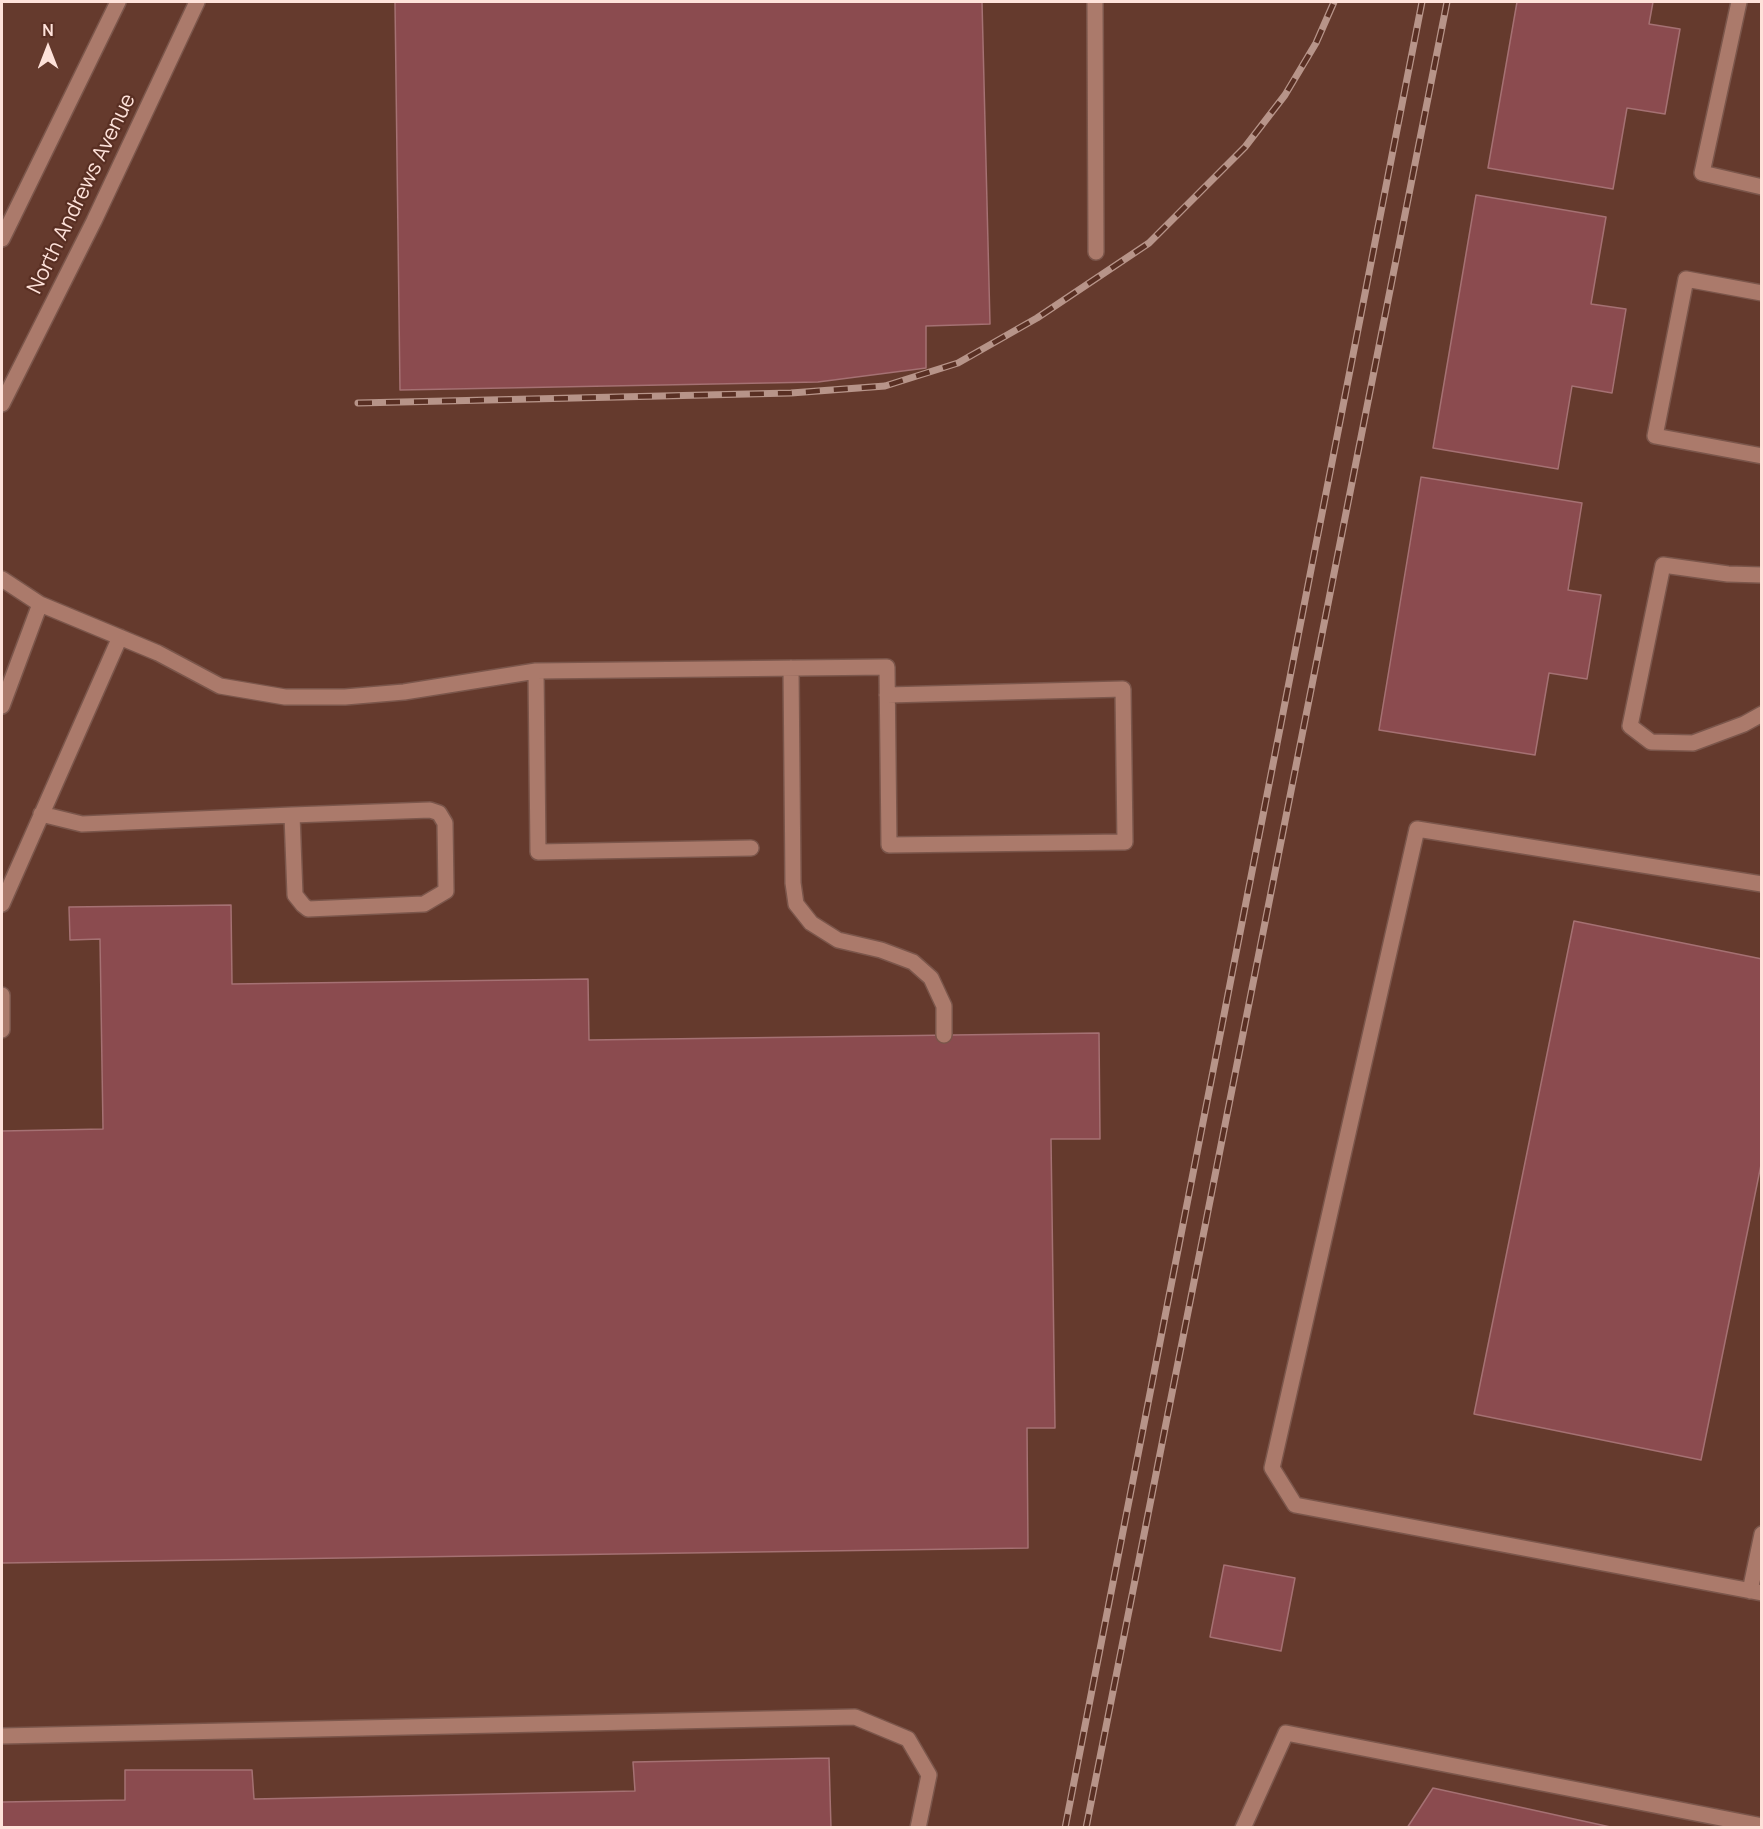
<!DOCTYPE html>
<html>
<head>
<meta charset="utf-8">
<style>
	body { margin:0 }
	#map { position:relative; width:1763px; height:1829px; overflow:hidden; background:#653a2d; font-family:Manrope,sans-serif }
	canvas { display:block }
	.frame { position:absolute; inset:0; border:3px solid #fee2da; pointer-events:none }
	.north { position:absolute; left:18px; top:18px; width:60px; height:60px; -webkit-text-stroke:4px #592f23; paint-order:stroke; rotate:0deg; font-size:16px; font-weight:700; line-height:24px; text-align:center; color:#fee2da }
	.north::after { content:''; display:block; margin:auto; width:21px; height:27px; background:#fee2da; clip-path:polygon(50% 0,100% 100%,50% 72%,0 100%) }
</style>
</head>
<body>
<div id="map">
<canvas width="1763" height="1829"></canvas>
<div class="frame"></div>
<div class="north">N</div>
</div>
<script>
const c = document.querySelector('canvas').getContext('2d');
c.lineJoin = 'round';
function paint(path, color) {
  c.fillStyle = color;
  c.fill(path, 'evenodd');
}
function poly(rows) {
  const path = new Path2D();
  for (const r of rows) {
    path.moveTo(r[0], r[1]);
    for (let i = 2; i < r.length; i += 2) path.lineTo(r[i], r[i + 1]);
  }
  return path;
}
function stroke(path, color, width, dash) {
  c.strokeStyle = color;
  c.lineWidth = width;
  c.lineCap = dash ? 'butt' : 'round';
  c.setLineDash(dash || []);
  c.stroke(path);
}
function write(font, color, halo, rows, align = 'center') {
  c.font = font + ' Manrope,sans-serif';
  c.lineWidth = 4.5;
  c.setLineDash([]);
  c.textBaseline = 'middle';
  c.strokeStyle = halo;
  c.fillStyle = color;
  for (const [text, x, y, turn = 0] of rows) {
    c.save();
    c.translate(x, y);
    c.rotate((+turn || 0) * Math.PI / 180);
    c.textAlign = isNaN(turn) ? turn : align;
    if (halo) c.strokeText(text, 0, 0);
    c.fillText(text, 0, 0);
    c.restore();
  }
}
const building = poly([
	[395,2,982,2,990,324,926,326,926,368,818,382,400,390,395,2],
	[1517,2,1653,2,1649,24,1680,29,1665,114,1627,108,1613,189,1488,168,1517,2],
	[1476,195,1606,217,1591,304,1626,309,1612,393,1572,386,1558,469,1433,448,1476,195],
	[1421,477,1582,503,1568,590,1601,595,1587,679,1549,673,1535,755,1379,730,1421,477],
	[231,905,232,984,588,979,589,1040,1099,1033,1100,1139,1051,1139,1055,1428,1027,1428,1028,1548,2,1563,2,1131,103,1129,100,939,70,940,69,907,231,905],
	[1574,921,1762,959,1762,1160,1701,1460,1474,1414,1574,921],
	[1224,1565,1295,1578,1281,1651,1210,1637,1224,1565],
	[829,1758,831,1828,2,1828,2,1802,125,1800,125,1770,252,1770,254,1799,635,1791,633,1762,829,1758],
	[1433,1788,1615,1828,1407,1828,1433,1788]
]);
const lane = poly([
	[1095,2,1096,252],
	[1739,2,1702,173,1762,187],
	[1762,293,1686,279,1655,436,1762,456],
	[1762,575,1728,574,1663,565,1630,726,1651,742,1693,743,1744,724,1762,714],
	[2,579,40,604,158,653,220,686,285,697,345,697,404,692,536,671,887,667,889,845,1125,842,1123,689,887,695],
	[791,668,793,883,796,904,811,923,838,940,881,950,913,962,931,978,944,1006,944,1035],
	[536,671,538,852,751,848],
	[2,706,40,604],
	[41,814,82,824,292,815,430,810,439,813,445,823,446,891,424,904,308,909,303,905,295,895,292,815],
	[1762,884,1417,829,1272,1468,1295,1505,1762,1593],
	[2,904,120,637],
	[2,995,2,1030],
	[1750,1591,1762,1534],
	[2,1736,855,1717,908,1739,929,1775,918,1828],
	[1243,1828,1286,1733,1762,1826]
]);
const secondary = poly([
	[2,239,118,2],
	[2,404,94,221,197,2]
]);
const rail = poly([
	[358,403,791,393,885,386,958,363,1037,318,1149,243,1245,147,1285,95,1316,43,1334,2],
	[1065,1828,1422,2],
	[1086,1828,1447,2]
]);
const streetNames = [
	["North Andrews Avenue",82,194,-64]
];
paint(building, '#8b4b4f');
stroke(building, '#a57173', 1.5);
stroke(lane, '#7b564b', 18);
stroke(secondary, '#7b564b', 18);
stroke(lane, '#ab7a6b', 15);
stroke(secondary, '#ab7a6b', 15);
stroke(rail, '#b79489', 7);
stroke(rail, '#592f23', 4.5, [14]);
write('21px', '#fee2da', '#592f23', streetNames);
</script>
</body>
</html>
